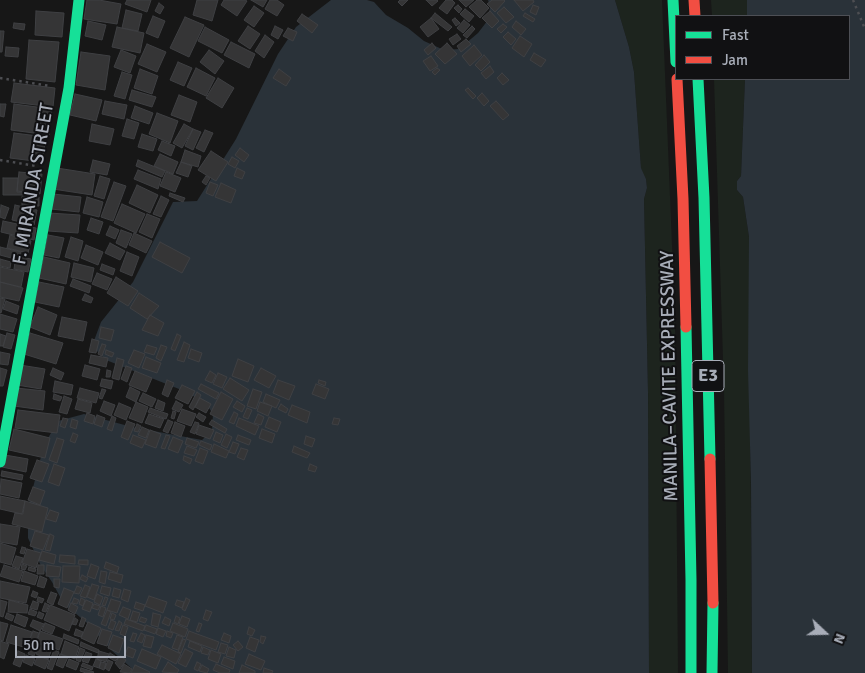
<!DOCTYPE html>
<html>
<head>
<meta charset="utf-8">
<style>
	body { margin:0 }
	#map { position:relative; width:865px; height:673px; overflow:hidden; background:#171717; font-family:Signika,sans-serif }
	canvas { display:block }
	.legend { position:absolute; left:675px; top:15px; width:175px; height:65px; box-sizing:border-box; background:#111113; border:1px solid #4d4f55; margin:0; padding:6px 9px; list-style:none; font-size:15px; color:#a8adb8 }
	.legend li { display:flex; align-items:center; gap:10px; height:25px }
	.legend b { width:25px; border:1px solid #4d4f55 }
	.north { position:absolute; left:800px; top:608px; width:50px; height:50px; -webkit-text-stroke:4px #111113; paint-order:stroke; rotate:111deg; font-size:14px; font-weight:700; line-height:20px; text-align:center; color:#a8adb8 }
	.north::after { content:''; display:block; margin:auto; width:18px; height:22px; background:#a8adb8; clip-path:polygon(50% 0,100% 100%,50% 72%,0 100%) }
	.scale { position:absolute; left:15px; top:636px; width:111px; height:22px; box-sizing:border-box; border:2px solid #a8adb8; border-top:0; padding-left:6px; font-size:15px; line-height:18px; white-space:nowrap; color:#a8adb8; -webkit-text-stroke:4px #111113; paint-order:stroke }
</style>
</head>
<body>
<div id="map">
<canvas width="865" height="673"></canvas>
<ul class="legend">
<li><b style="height:6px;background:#16e098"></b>Fast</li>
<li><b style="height:6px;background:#f24e42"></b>Jam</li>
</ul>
<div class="north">N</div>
<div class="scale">50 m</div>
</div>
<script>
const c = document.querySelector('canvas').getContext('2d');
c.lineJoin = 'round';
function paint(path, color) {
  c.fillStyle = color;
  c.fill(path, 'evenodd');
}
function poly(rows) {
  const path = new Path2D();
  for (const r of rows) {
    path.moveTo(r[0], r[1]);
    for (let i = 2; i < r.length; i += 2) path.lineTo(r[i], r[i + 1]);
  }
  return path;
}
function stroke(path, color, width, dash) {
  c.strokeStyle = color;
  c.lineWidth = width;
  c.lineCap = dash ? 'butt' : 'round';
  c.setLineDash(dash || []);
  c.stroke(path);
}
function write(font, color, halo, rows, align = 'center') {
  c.font = font + ' Signika,sans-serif';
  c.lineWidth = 4;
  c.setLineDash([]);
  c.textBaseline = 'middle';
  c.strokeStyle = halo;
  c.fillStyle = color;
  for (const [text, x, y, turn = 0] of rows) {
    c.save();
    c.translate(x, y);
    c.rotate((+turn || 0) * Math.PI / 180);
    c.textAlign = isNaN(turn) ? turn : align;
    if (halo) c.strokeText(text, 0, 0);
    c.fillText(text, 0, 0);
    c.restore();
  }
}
const green = poly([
	[615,0,662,0,675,319,678,673,649,673,648,392,644,199,647,188,646,179,641,169,634,72,629,47],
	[711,0,747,0,747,16,712,16],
	[714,79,745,79,741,176,737,181,737,190,743,197,749,237,752,673,728,673,724,390]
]);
const water = poly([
	[331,0,367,0,374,2,386,15,408,28,424,41,444,50,459,49,478,33,488,20,490,7,488,0,615,0,629,47,634,72,641,168,646,179,647,188,644,199,648,392,649,673,137,673,111,650,86,622,64,604,52,582,41,566,28,538,28,507,44,445,58,421,84,414,132,427,202,440,212,430,213,414,205,402,179,389,106,360,92,346,101,322,133,282,173,202,197,201,236,139,278,54,296,27],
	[747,0,865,0,865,673,752,673,751,483,748,370,749,237,743,197,737,190,737,181,741,176,745,79,849,79,849,16,747,16]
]);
const building = poly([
	[87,0,99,0,121,4,117,24,84,19,87,0],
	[127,0,151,0,147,12,125,4,127,0],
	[197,0,218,0,212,21,193,15,197,0],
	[224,0,245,0,247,1,237,16,221,5,224,0],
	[251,0,267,0,263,7,251,0],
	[270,0,277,0,284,5,277,16,265,9,270,0],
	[400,0,408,0,402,6,398,2,400,0],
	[426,0,437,0,438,1,432,6,426,0],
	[446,0,452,0,455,3,447,14,439,8,446,0],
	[459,0,474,0,466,7,459,0],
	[477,0,481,0,489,8,480,18,469,7,477,0],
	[492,0,504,0,505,1,495,12,487,4,492,0],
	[514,0,533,0,534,2,523,11,514,0],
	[159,3,164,7,160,14,155,11,159,3],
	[458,5,462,9,459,13,454,8,458,5],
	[533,5,539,7,536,15,530,12,533,5],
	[254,6,264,13,254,27,244,20,254,6],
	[504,7,514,17,506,23,497,13,504,7],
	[465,9,474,16,469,22,460,14,465,9],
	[126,10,142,14,138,31,122,28,126,10],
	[36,11,64,13,62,37,35,35,36,11],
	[490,11,499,21,492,28,482,18,490,11],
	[435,13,452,27,448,31,431,18,435,13],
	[525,13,535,19,533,22,523,16,525,13],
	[302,14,318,25,312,33,297,21,302,14],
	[153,16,165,21,158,38,146,33,153,16],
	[185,17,204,25,189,57,170,48,185,17],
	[431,18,439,29,428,37,420,27,431,18],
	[455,18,460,23,456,26,452,20,455,18],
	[464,20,470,25,463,33,457,28,464,20],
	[88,21,106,25,102,40,85,36,88,21],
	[516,21,526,29,521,35,512,27,516,21],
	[14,23,25,24,24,30,13,28,14,23],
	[503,24,507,27,501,33,497,29,503,24],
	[248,26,260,34,250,49,238,41,248,26],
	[275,26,283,30,278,39,271,35,275,26],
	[472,26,475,29,467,38,463,35,472,26],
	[117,27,144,33,140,53,112,47,117,27],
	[205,27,229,40,222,53,198,41,205,27],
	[288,28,297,32,293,41,283,36,288,28],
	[0,31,4,31,2,52,0,52,0,31],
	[508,32,516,39,511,45,503,37,508,32],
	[457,34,461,39,453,45,449,39,457,34],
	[265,35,274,42,264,58,255,51,265,35],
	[520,36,532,44,524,57,512,48,520,36],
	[466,39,471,44,461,52,457,46,466,39],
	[29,40,59,42,55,82,26,79,29,40],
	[231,42,255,54,249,68,224,55,231,42],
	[432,43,436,48,428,55,424,50,432,43],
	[447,43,457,54,445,64,435,54,447,43],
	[147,44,166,52,157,72,138,64,147,44],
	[474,45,482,55,470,66,462,56,474,45],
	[6,47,19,48,18,57,5,56,6,47],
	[121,50,136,56,130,73,114,67,121,50],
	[209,50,224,61,215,74,200,62,209,50],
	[81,52,110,56,105,90,76,85,81,52],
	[534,53,546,60,541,67,530,60,534,53],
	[484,55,490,62,481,71,475,65,484,55],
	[431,56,438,66,430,71,423,61,431,56],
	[178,62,192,68,184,86,170,80,178,62],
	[490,66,494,72,486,79,481,73,490,66],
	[196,68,215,78,206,96,187,87,196,68],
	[437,68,440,70,435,75,432,72,437,68],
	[140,69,158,76,152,94,134,88,140,69],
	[279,69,291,78,286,86,273,78,279,69],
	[122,72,132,75,125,99,114,96,122,72],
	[502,73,509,80,503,85,497,78,502,73],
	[218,78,234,88,222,108,206,98,218,78],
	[14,83,55,88,53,107,11,102,14,83],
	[468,88,476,96,473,99,465,90,468,88],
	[132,90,156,97,152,107,129,100,132,90],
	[482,93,489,101,484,106,477,98,482,93],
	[75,94,102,100,96,121,70,115,75,94],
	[179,95,197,102,190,122,171,115,179,95],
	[105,101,127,105,124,119,102,114,105,101],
	[496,101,509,115,503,120,490,106,496,101],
	[0,104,6,104,4,117,0,116,0,104],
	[14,104,52,109,49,135,11,130,14,104],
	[135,106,153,113,149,124,131,118,135,106],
	[157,113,178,121,170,143,149,134,157,113],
	[127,119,139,123,134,139,122,136,127,119],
	[92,124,114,129,110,145,89,141,92,124],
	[184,124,193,129,182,148,173,143,184,124],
	[193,129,201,132,193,150,185,146,193,129],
	[205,130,213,133,204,152,196,148,205,130],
	[14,133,46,137,42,162,10,158,14,133],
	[142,134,157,139,153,151,138,147,142,134],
	[162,141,175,146,171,156,158,150,162,141],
	[240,148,249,155,244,162,235,155,240,148],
	[185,150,201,156,198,167,181,162,185,150],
	[211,151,228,162,216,181,198,170,211,151],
	[160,154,178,162,173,174,154,166,160,154],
	[232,157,239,161,235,168,228,164,232,157],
	[93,160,110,164,107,175,90,172,93,160],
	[138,160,165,171,162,177,136,166,138,160],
	[181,162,192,166,188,177,176,173,181,162],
	[57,168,95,174,92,195,53,189,57,168],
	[237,168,245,172,242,179,234,176,237,168],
	[138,170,161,179,158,189,134,179,138,170],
	[19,172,42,174,40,194,17,191,19,172],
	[166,172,181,178,175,192,160,186,166,172],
	[100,176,110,179,104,199,94,196,100,176],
	[206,176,210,178,206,185,202,182,206,176],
	[3,178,18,178,17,192,27,192,27,195,3,195,3,178],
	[114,182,126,186,113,221,101,217,114,182],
	[210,182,218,185,213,196,206,193,210,182],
	[221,183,236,190,231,203,215,197,221,183],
	[137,185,158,195,150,213,129,203,137,185],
	[170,193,185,198,183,202,169,196,170,193],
	[53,194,81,197,79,212,51,209,53,194],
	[161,196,169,200,161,217,153,214,161,196],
	[22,197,39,197,39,206,22,206,22,197],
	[87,197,103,202,99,217,83,213,87,197],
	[122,204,145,214,136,233,114,223,122,204],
	[1,205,9,208,5,219,0,217,1,205],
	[15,205,37,210,34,225,12,220,15,205],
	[49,213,80,215,78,233,48,231,49,213],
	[147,214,160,219,152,238,139,232,147,214],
	[91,218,103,222,99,234,87,230,91,218],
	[3,221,36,228,34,240,1,232,3,221],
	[110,226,119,230,115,239,106,235,110,226],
	[121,230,132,234,126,248,116,243,121,230],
	[134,233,152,241,146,253,129,245,134,233],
	[10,235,31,241,28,253,7,248,10,235],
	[48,235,64,238,59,258,44,255,48,235],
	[71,237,83,241,78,261,65,257,71,237],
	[160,242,190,258,182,273,152,257,160,242],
	[110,243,125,251,120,260,105,253,110,243],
	[86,245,103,252,98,265,81,258,86,245],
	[0,247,21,252,20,257,16,256,15,259,0,255,0,247],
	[127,252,139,257,132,276,120,271,127,252],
	[16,256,31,259,28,272,14,269,16,256],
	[44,257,70,263,66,284,39,278,44,257],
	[0,259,11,262,10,268,0,266,0,259],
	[74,263,94,268,91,282,71,277,74,263],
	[102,264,115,269,113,275,100,270,102,264],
	[0,267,24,272,21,287,0,282,0,267],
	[97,273,112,279,107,290,92,284,97,273],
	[116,277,138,291,128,306,107,293,116,277],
	[73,279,91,286,89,293,70,286,73,279],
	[0,282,23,288,19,301,0,297,0,282],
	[39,282,64,287,59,307,35,302,39,282],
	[139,293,159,306,147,319,130,308,139,293],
	[85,294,93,298,91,303,82,300,85,294],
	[0,298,5,299,1,313,0,312,0,298],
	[6,301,19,306,17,314,3,309,6,301],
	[38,307,57,315,50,335,30,327,38,307],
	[0,314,17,319,13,332,0,329,0,314],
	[150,315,164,323,158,336,142,330,150,315],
	[62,317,87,322,83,341,58,336,62,317],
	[101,327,114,330,111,341,99,338,101,327],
	[7,333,15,335,11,349,3,347,7,333],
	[30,333,63,343,56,364,24,354,30,333],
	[0,334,6,336,3,346,0,346,0,334],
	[177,334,181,336,175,351,171,349,177,334],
	[92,339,99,341,96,353,89,352,92,339],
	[184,342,190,345,184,362,177,360,184,342],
	[102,344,106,345,102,356,98,354,102,344],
	[147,345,157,348,154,355,144,352,147,345],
	[161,345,167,347,161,361,156,358,161,345],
	[191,349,202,353,199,362,188,358,191,349],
	[106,350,114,353,112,357,105,354,106,350],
	[134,350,145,354,139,368,128,363,134,350],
	[0,352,10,354,8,365,0,364,0,352],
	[91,355,108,358,106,367,89,363,91,355],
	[146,357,161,363,157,373,142,368,146,357],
	[117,358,124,360,119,380,112,378,117,358],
	[238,359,254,366,248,382,232,376,238,359],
	[20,365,45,369,41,389,17,385,20,365],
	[85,365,100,369,97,380,82,376,85,365],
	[126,366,132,368,127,382,121,379,126,366],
	[0,368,7,370,3,386,0,386,0,368],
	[53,368,64,373,61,380,50,375,53,368],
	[261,368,276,376,269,388,254,380,261,368],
	[107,370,111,371,110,377,106,377,107,370],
	[135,371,152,378,146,392,129,385,135,371],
	[210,371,216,375,212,383,205,380,210,371],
	[218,373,227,377,222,388,213,384,218,373],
	[230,378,249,390,242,401,223,389,230,378],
	[102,379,113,381,111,389,100,386,102,379],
	[167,380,174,383,168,397,162,394,167,380],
	[278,380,295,386,289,400,273,393,278,380],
	[319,380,326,382,325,386,318,383,319,380],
	[55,381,73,385,71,395,53,392,55,381],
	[201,384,219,393,216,399,198,389,201,384],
	[316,384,329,389,325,399,312,394,316,384],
	[182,385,195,391,188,404,175,398,182,385],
	[130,387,140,392,136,402,126,397,130,387],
	[16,388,45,391,43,410,14,406,16,388],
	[80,388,99,393,96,403,77,398,80,388],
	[102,389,106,390,102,399,99,398,102,389],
	[253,389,262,392,256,409,247,406,253,389],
	[197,392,201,395,193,410,189,407,197,392],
	[221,392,233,399,222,420,210,414,221,392],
	[143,393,156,399,152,407,139,401,143,393],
	[54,394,62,397,60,401,53,399,54,394],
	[266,394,280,400,276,408,263,402,266,394],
	[64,396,72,399,67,414,59,412,64,396],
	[200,398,211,404,206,413,195,407,200,398],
	[78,399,92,403,90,413,75,409,78,399],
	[158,400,165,403,163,411,155,408,158,400],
	[104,401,115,405,111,416,100,411,104,401],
	[176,401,183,405,179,412,172,409,176,401],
	[237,401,245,406,242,412,233,407,237,401],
	[136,402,148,407,142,423,129,418,136,402],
	[260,402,272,406,268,416,257,411,260,402],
	[119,403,131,408,126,420,114,415,119,403],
	[281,404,288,409,286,413,278,409,281,404],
	[292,405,310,412,307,423,288,415,292,405],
	[150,408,168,414,166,419,148,412,150,408],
	[247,408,252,410,248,419,243,417,247,408],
	[182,409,196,414,191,426,177,421,182,409],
	[18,410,60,415,57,433,15,428,18,410],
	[173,411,176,412,174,419,171,418,173,411],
	[234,412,238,414,234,424,229,422,234,412],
	[87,413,95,416,93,424,84,421,87,413],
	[199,413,206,417,203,422,196,417,199,413],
	[149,414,164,419,160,428,145,423,149,414],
	[258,414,264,417,261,425,254,423,258,414],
	[97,415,105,418,102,427,94,424,97,415],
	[112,416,116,418,112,431,107,429,112,416],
	[269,417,281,422,277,432,265,427,269,417],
	[63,418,68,419,65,428,60,426,63,418],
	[239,418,259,426,255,435,236,426,239,418],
	[334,418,340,419,338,425,332,424,334,418],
	[72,419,78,421,76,429,70,427,72,419],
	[168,420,173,422,168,433,163,431,168,420],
	[212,420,227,429,225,433,209,424,212,420],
	[127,421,135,424,128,440,121,437,127,421],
	[175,422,185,426,181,437,171,433,175,422],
	[195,422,199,423,195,434,190,432,195,422],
	[137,424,141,426,138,432,134,431,137,424],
	[199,425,214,430,210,439,196,434,199,425],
	[142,427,149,430,146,438,138,435,142,427],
	[14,429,50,438,45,458,9,450,14,429],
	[262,429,275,434,272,443,259,438,262,429],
	[150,430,161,434,156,448,145,444,150,430],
	[216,432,223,435,220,443,213,440,216,432],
	[73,433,78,435,75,443,70,441,73,433],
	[226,434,232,437,227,448,221,445,226,434],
	[133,435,146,440,142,448,130,443,133,435],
	[166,435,170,436,165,449,161,448,166,435],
	[238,435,251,440,249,445,236,440,238,435],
	[306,436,315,439,312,447,304,444,306,436],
	[173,437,183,441,178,453,168,449,173,437],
	[57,438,64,440,57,463,49,460,57,438],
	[187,438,199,442,196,448,185,444,187,438],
	[201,441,212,445,210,450,199,445,201,441],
	[233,442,239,444,235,454,229,452,233,442],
	[214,444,229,451,226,458,211,452,214,444],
	[187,446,197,450,194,456,184,453,187,446],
	[294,446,310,453,307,458,292,452,294,446],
	[200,448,208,451,203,464,195,461,200,448],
	[241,448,248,450,244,460,237,457,241,448],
	[5,455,28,459,26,472,2,467,5,455],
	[184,456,192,459,190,464,183,460,184,456],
	[37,460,49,464,42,482,30,478,37,460],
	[54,464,65,468,59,486,48,482,54,464],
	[310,464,317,467,315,472,308,470,310,464],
	[2,471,23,475,22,480,1,476,2,471],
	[1,479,22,483,19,498,0,494,1,479],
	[33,487,45,491,40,505,28,500,33,487],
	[0,496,25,501,22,514,0,509,0,496],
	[25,501,48,508,42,532,12,524,15,513,23,514,25,501],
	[50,510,59,513,56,522,46,519,50,510],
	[0,524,20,527,17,545,0,542,0,524],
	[35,531,49,535,43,550,30,546,35,531],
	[50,534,54,536,50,551,45,550,50,534],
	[0,543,16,548,11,565,0,562,0,543],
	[22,547,26,548,24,554,20,553,22,547],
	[27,549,41,553,36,568,22,563,27,549],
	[42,551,56,555,54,564,39,560,42,551],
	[60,555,75,556,75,564,59,562,60,555],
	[16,556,23,558,19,569,12,566,16,556],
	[79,560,88,560,88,565,78,564,79,560],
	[106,562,119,567,117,573,104,568,106,562],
	[22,564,27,566,25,570,21,569,22,564],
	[91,564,99,567,95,579,87,576,91,564],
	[4,565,23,571,19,582,0,576,4,565],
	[38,565,44,565,44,574,37,574,38,565],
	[47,565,61,567,59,577,46,576,47,565],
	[63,566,80,566,79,583,62,582,63,566],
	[29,567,36,569,35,572,28,570,29,567],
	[24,571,38,576,35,585,21,581,24,571],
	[101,571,107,572,105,584,99,582,101,571],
	[110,572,123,575,121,583,108,579,110,572],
	[82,575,88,578,86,582,80,579,82,575],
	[40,576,47,579,44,588,37,586,40,576],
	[54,579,60,579,59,588,54,587,54,579],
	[0,581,30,587,26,603,0,598,0,581],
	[92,584,99,586,94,600,87,597,92,584],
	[85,585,90,587,86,598,80,596,85,585],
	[77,586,82,588,79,594,74,593,77,586],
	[102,586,111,588,109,596,100,593,102,586],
	[64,588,74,592,67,608,58,604,64,588],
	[114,588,121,590,119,598,112,596,114,588],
	[124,589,131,591,128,602,121,599,124,589],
	[33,591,38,593,36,598,31,596,33,591],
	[51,592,57,594,53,605,47,602,51,592],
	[97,594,103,597,100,605,94,602,97,594],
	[149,596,167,602,163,613,145,606,149,596],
	[38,597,44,599,42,603,37,601,38,597],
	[105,597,108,598,105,606,102,605,105,597],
	[74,598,79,600,77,604,72,603,74,598],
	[81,598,85,600,83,606,79,604,81,598],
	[186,598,190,600,185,611,182,609,186,598],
	[111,599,121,602,117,613,107,610,111,599],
	[0,600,7,602,3,617,0,616,0,600],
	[9,600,28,605,27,613,8,612,9,600],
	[86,600,93,603,90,612,82,609,86,600],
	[177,600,184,602,182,608,175,605,177,600],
	[33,601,39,603,37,610,30,608,33,601],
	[136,602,145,605,143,611,134,608,136,602],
	[45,603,49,605,46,612,42,611,45,603],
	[71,603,78,607,75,614,68,610,71,603],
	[94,604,100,606,98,610,92,608,94,604],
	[50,605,75,615,69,631,44,620,50,605],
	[101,606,106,608,103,617,98,615,101,606],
	[123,607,131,610,128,619,119,615,123,607],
	[30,609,37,612,35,616,28,614,30,609],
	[107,610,111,612,106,626,101,624,107,610],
	[206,610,212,612,208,621,203,619,206,610],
	[133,611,140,613,137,622,130,620,133,611],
	[39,612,44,614,42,619,37,617,39,612],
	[7,613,14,616,12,621,5,618,7,613],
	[112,613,116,615,114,620,110,619,112,613],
	[153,613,161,615,158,627,151,625,153,613],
	[17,614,28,618,25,627,14,622,17,614],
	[176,616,180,618,178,624,174,622,176,616],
	[182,616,190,619,187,627,179,624,182,616],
	[82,617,86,619,83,627,79,626,82,617],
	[141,617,147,619,145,623,139,621,141,617],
	[165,617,171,620,169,626,162,623,165,617],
	[75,618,78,620,76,625,72,624,75,618],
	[126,619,145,626,143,631,124,624,126,619],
	[33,620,44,624,40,631,30,626,33,620],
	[111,620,116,622,113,630,108,628,111,620],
	[119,621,122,623,119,631,115,630,119,621],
	[0,622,8,624,3,641,0,640,0,622],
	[88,622,101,628,94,644,81,638,88,622],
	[45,623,55,627,52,634,42,630,45,623],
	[173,623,188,629,185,637,170,631,173,623],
	[199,623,202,624,199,632,196,631,199,623],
	[11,625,32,632,27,648,6,642,11,625],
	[123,625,128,627,125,636,120,634,123,625],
	[146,625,157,629,155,634,144,630,146,625],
	[249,627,255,630,252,636,247,634,249,627],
	[158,628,166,631,163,637,156,634,158,628],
	[76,629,83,632,81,637,74,635,76,629],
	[102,629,112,632,107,646,97,643,102,629],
	[33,631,39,633,34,647,28,645,33,631],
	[40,631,63,639,59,650,37,642,40,631],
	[167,631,173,633,171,638,166,636,167,631],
	[189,631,219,642,216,650,186,639,189,631],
	[133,633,137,634,134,642,130,641,133,633],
	[141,633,145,635,142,643,137,641,141,633],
	[224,633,231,636,229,643,221,640,224,633],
	[64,634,79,640,78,644,63,638,64,634],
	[113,635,124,639,119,653,108,648,113,635],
	[146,635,154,637,151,648,143,646,146,635],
	[177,635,183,637,178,650,172,648,177,635],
	[261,636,266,637,263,644,260,642,261,636],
	[250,637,259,640,255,652,246,648,250,637],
	[183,639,186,640,181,653,178,652,183,639],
	[0,641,9,644,4,659,0,657,0,641],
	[65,641,79,647,75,659,61,654,65,641],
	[190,641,202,646,200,652,188,647,190,641],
	[238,641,243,647,238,651,233,645,238,641],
	[81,642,99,650,98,653,80,646,81,642],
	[221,643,228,645,225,654,218,652,221,643],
	[40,644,52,649,48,659,36,654,40,644],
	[162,645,181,654,176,664,157,654,162,645],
	[128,647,136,650,133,658,125,655,128,647],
	[203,647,210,650,208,655,201,653,203,647],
	[229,647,236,650,234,658,226,656,229,647],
	[80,648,85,650,80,662,76,660,80,648],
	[30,649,36,651,34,656,28,654,30,649],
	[142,649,161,657,156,669,137,661,142,649],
	[185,649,193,653,186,667,178,663,185,649],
	[54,650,59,652,52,670,47,668,54,650],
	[211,650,221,654,218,663,208,659,211,650],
	[18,651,25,654,20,667,13,664,18,651],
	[99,651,109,654,106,662,97,659,99,651],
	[86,652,92,654,88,663,82,661,86,652],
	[110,653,118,658,115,661,108,657,110,653],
	[60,654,68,657,63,668,56,665,60,654],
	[249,654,265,661,261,670,245,664,249,654],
	[26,655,35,659,32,666,23,662,26,655],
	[38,656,49,660,45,669,34,664,38,656],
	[120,656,126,660,120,669,115,663,120,656],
	[224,657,235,661,233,669,221,664,224,657],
	[69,659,79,663,76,670,66,666,69,659],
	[96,659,101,661,99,668,93,666,96,659],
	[108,660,113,662,109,671,105,668,108,660],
	[101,662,106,663,104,670,99,668,101,662],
	[168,662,179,670,177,673,162,672,168,662],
	[197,662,201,664,198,671,194,669,197,662],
	[83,663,93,667,92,670,81,666,83,663],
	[124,664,132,669,130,673,120,672,124,664],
	[216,664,230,670,229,673,220,673,213,670,216,664],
	[135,665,150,672,149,673,131,673,135,665],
	[202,665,209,669,207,673,199,671,202,665],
	[242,665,255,671,255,673,239,673,242,665],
	[81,668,94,672,93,673,86,673,80,671,81,668],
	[264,668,273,671,272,673,263,673,264,668]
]);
const path = poly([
	[853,0,865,29],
	[0,78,50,86],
	[0,160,36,166]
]);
const fast = poly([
	[673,0,676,62],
	[698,79,704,198,710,459],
	[686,327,691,580,691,673],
	[0,462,69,88,79,0],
	[712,673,713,603]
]);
const jam = poly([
	[694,0,695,16],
	[677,79,683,199,686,327],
	[710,459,713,603]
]);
const shields = [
	[708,376,32]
];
const shieldNames = [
	["E3",708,376]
];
const streetNames = [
	["F. MIRANDA STREET",34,184,-80],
	["MANILA–CAVITE EXPRESSWAY",670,376,-91]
];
paint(green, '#1d241e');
paint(water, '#2a3239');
paint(building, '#353536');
stroke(building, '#3f4043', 1);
stroke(path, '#4d4e52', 2.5, [2.5, 4]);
stroke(fast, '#16e098', 11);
stroke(jam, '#f24e42', 11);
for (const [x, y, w] of shields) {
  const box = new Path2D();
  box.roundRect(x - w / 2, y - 15.5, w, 31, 4);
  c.fillStyle = '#111113';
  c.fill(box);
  stroke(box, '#a8adb8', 1);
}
write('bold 18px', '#a8adb8', null, shieldNames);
write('19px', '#a8adb8', '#111113', streetNames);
</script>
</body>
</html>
